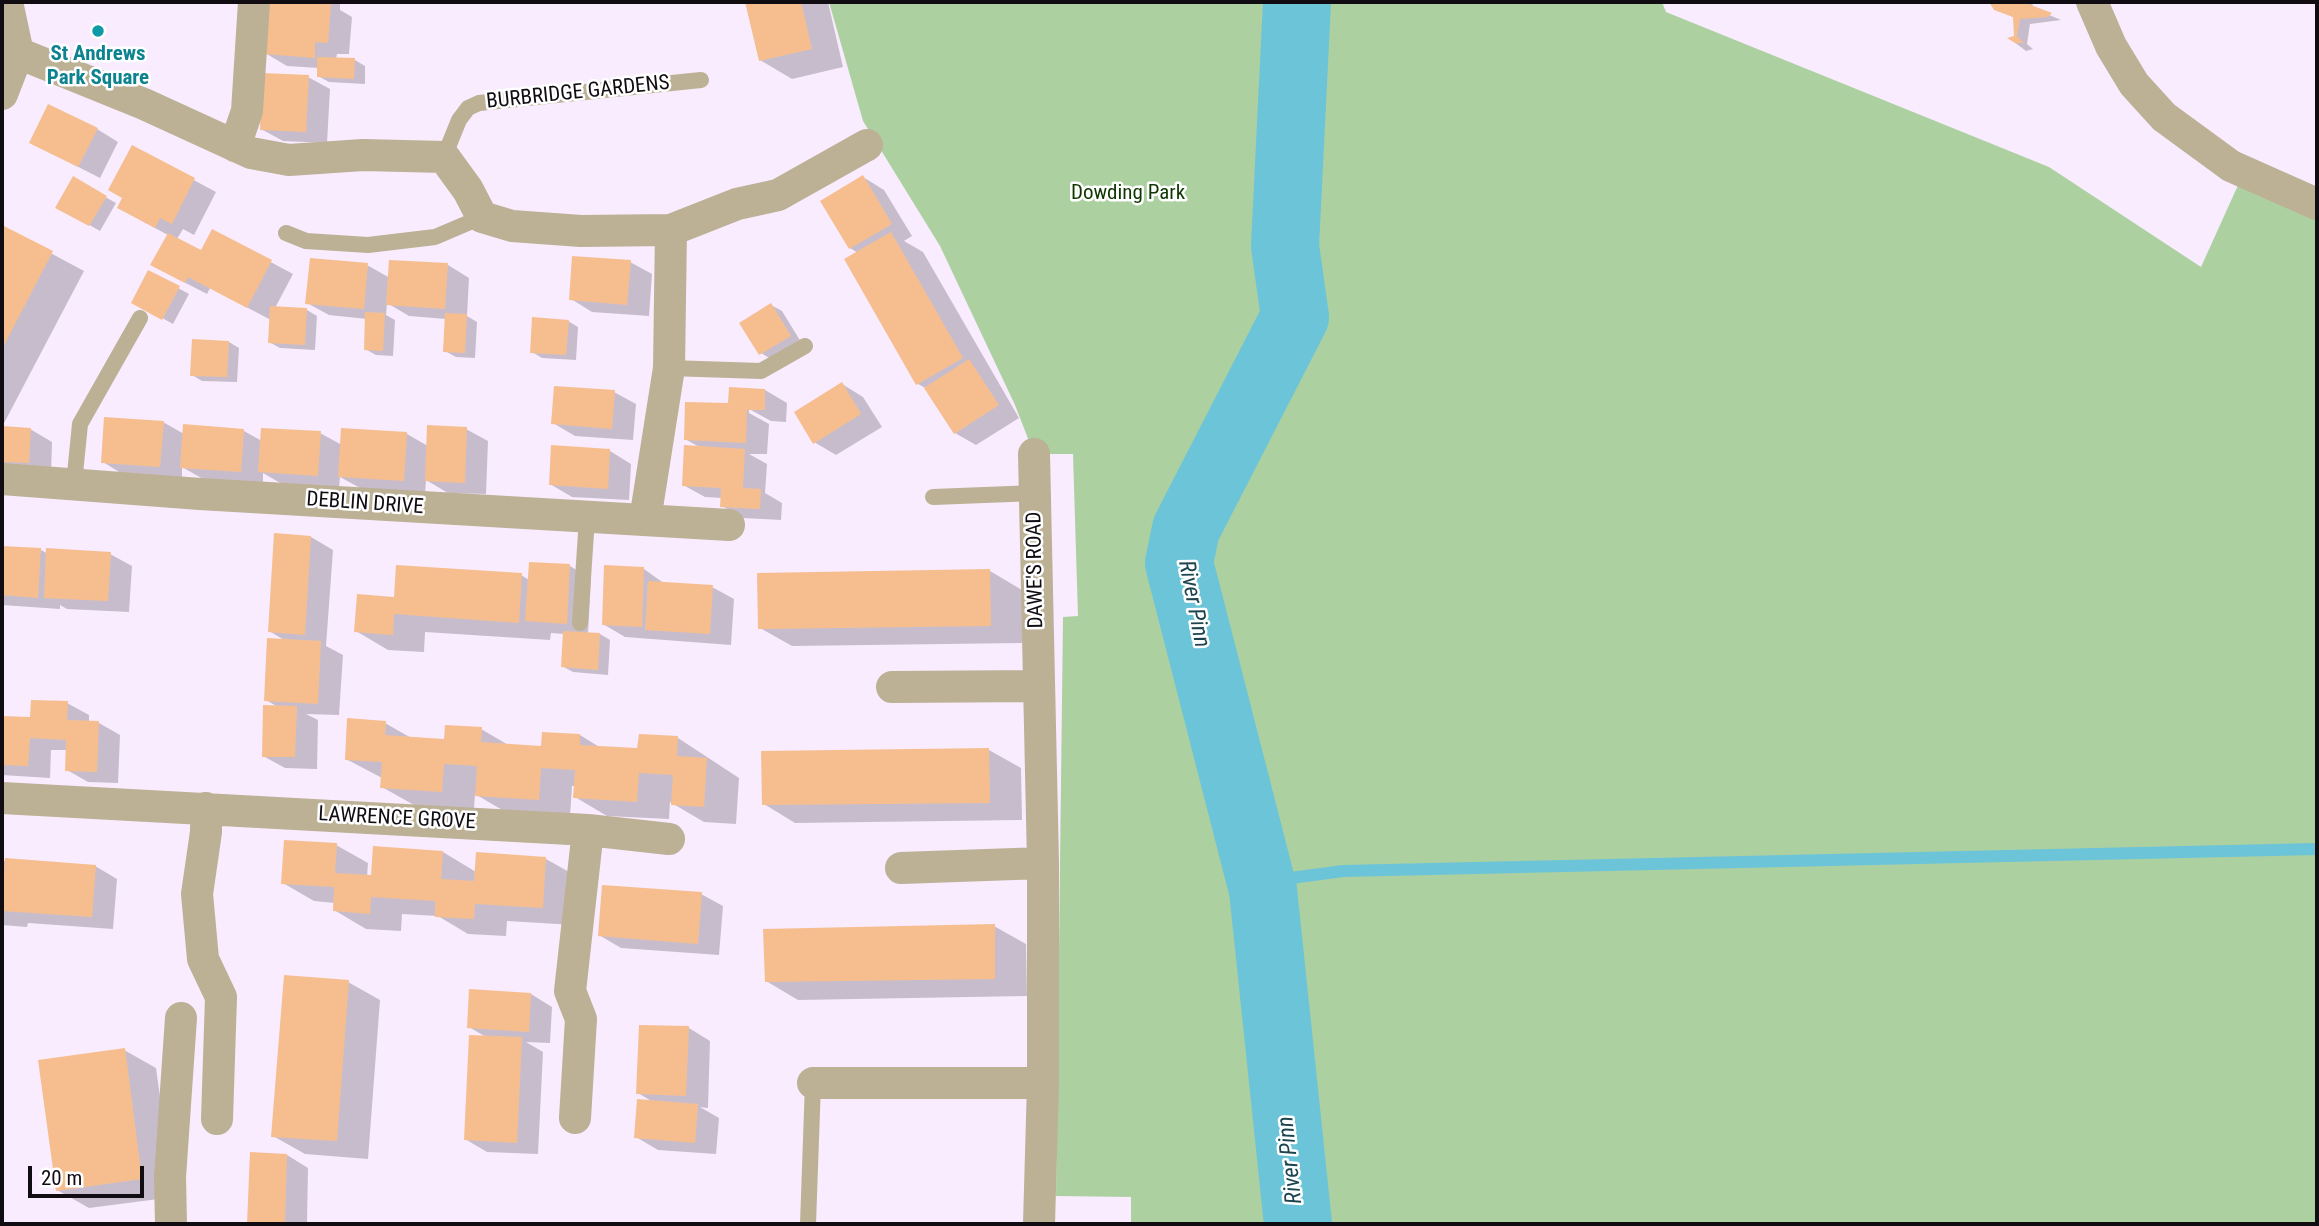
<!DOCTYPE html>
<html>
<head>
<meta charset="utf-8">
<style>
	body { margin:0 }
	#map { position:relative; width:2319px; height:1226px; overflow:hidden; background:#f9ecfe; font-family:"Roboto Condensed",sans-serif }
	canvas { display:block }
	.frame { position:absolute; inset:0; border:4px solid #100c12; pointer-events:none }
	.scale { position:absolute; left:28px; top:1166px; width:116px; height:32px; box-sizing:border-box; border:4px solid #100c12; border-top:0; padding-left:9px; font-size:21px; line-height:24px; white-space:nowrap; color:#100c12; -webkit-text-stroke:5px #fff; paint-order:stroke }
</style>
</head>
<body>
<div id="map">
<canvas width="2319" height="1226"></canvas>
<div class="frame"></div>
<div class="scale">20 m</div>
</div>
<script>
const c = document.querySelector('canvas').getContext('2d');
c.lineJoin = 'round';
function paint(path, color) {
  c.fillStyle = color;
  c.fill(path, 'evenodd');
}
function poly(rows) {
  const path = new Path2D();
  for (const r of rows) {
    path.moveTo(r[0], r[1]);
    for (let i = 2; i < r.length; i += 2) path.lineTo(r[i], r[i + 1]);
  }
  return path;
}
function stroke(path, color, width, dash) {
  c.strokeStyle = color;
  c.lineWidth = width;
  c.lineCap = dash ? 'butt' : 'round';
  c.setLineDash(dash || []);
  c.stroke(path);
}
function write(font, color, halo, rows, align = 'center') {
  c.font = font + ' "Roboto Condensed",sans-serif';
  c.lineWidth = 5;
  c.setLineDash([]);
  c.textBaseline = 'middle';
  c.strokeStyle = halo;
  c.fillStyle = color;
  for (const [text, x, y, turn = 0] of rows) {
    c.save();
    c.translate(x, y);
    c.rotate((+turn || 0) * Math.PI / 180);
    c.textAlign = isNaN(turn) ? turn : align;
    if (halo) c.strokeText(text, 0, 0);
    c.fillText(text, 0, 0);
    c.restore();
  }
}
const green = poly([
	[829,2,1662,2,1666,12,2049,167,2201,267,2244,172,2317,204,2317,1224,1131,1224,1131,1197,1056,1196,1063,617,1078,616,1073,454,1034,454,1015,405,940,246,863,121]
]);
const shadow = poly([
	[269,2,340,2,340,10,352,17,349,54,337,54,336,59,355,60,365,66,365,84,329,82,318,76,319,68,287,66,265,53],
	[746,2,828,2,843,67,792,79,760,60],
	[2018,2,2032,2,2033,8,2061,20,2030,24,2027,44,2033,49,2026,51,2010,39,2015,37,2015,18,1995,8],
	[308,77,330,89,327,143,283,141,261,129],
	[97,129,118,142,100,178,53,154],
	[132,147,216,192,194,235,183,229,177,239,202,252,213,231,293,274,275,308,307,310,317,316,315,350,280,348,269,342,271,320,210,288,207,294,174,277,168,235,140,220,124,198],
	[863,177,884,190,912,236,904,241,923,252,1019,418,976,445,955,433,927,389,918,384,858,253,850,248],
	[73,179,116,203,100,231,58,207],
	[2,227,84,271,2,427],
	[630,262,652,274,649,316,592,312,571,299],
	[367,265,390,278,448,265,469,278,467,316,477,322,475,358,456,357,445,351,446,319,409,316,387,303,386,315,395,320,393,356,376,355,365,349,367,319,329,315,307,303],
	[149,272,189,294,173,324,133,302],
	[771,305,782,311,801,342,771,359,761,353],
	[568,321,578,327,576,360,542,358,532,352],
	[229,342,239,348,237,382,202,381,192,375],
	[842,384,863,397,882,427,836,455,814,442],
	[765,390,787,403,786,422,771,421,749,409,749,413,769,424,767,454,749,454,767,464,765,493,782,503,781,520,743,518,722,506,722,498,705,497,683,485,701,448,685,439,730,405],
	[614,392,636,404,633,440,575,436,553,423],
	[163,422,184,434,244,431,262,441,320,433,342,445,407,434,428,446,466,429,488,441,486,494,448,493,426,480,425,493,362,489,340,477,339,488,282,484,263,473,263,484,203,479,182,467,182,479,124,475,103,462],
	[2,428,30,429,52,442,51,474,2,472],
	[610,451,631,464,629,500,572,497,550,484],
	[311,537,333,550,326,646,343,655,339,715,306,714,318,720,317,769,285,768,263,756,278,707,266,700,286,641,269,631],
	[2,548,41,550,48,554,110,554,132,566,129,612,67,609,60,605,60,609,2,605],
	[570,566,591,579,588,634,600,634,610,640,608,675,573,672,562,666,564,634,551,633,550,640,425,632,424,652,388,650,356,631,395,599,521,575,529,580],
	[644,569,665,584,712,587,734,599,731,645,625,637,603,624],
	[990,571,1022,590,1022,643,792,646,760,628],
	[67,703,89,715,89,722,99,723,120,735,118,783,88,782,67,770,68,750,51,750,50,778,2,775,2,717,32,719],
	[385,723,413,739,445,741,481,729,510,746,543,748,580,735,601,748,639,750,678,738,739,778,736,824,704,822,670,802,669,819,607,816,575,797,576,786,572,786,570,817,509,814,475,794,474,809,414,805,382,787,382,778,346,759],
	[989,750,1021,768,1022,820,795,823,764,804],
	[336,845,368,863,367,877,443,852,476,872,546,859,578,877,574,925,507,921,506,936,468,934,438,916,402,914,401,931,366,929,334,910,335,903,314,901,283,883],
	[2,861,95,866,117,879,113,929,28,923,27,927,2,925],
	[701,894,723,906,719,955,621,948,599,935],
	[994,926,1026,944,1027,996,798,1000,766,981],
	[348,982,380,1000,368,1159,305,1154,273,1136],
	[531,994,552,1007,550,1043,526,1042,543,1052,538,1154,487,1152,465,1139,486,1037,469,1027],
	[689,1028,710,1041,708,1108,700,1107,719,1118,716,1154,658,1150,636,1137,653,1102,638,1093],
	[124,1050,156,1068,174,1197,89,1208,57,1190],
	[252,1154,287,1155,308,1168,307,1224,249,1224]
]);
const stream = poly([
	[1261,882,1343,871,2317,849]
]);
const river = poly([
	[1297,2,1285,246,1295,317,1186,529,1179,563,1263,890,1298,1224]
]);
const building = poly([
	[267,2,331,3,328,43,315,42,315,58,264,54],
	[745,2,801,2,812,49,759,61],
	[1989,2,2023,2,2052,13,2048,17,2020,19,2017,36,2024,43,2015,43,2007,38,2014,36,2013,17,1994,10],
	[317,57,355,58,354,79,317,77],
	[262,73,309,75,306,132,260,130],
	[48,104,98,128,78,167,29,143],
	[132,145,195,178,172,224,160,218,155,228,117,208,122,198,108,190],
	[863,175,892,224,849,249,820,201],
	[73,176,107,196,89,226,55,208],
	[2,225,53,251,2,349],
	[212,229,272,260,247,308,188,277,185,283,150,265,168,233,201,250],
	[891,232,963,358,916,385,844,259],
	[572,256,631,260,627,305,569,300],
	[310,258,368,263,364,309,305,304],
	[389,260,448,263,445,309,386,305],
	[148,270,180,286,162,320,131,303],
	[771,303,791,336,759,355,739,323],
	[270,306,307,308,305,345,268,343],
	[365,312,385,313,383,351,364,350],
	[445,313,467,314,465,353,443,352],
	[532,317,569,320,566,355,530,353],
	[192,339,229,341,227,377,190,376],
	[969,359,999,405,954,434,924,388],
	[842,382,861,414,813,444,794,412],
	[554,386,615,390,612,429,551,424],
	[729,387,765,389,765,410,747,410,746,443,684,440,685,402,728,403],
	[104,417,164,421,160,467,101,463],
	[183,424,244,429,241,472,180,468],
	[427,425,467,427,465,483,425,481],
	[2,426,31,428,29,463,2,462],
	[261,428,321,431,318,476,258,472],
	[341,428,407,432,404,481,338,477],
	[551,445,610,449,608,489,549,485],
	[684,445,745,449,743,488,761,489,760,509,720,507,721,488,682,486],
	[274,533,311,536,305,635,268,632],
	[2,546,41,548,38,598,2,595],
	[46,548,111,552,108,601,44,598],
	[529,562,570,564,567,624,525,621],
	[396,565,522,573,519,623,394,614,393,635,354,632,357,594,394,597],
	[604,565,644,567,642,627,602,625],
	[990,569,991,626,758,629,757,573],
	[648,581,713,585,710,634,645,630],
	[563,631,600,633,598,670,561,667],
	[267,638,321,641,318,704,264,701],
	[31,700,68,701,67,720,99,721,97,772,65,771,66,740,30,738,28,766,2,765,2,716,30,717],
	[263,705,297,706,295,757,262,757],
	[347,718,386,721,385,735,444,739,445,725,482,727,481,742,541,746,542,732,580,734,580,745,637,748,639,734,678,736,677,756,707,758,704,807,671,805,673,775,639,773,637,802,573,798,575,770,541,768,539,800,475,796,477,766,444,764,442,792,380,788,382,762,345,760],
	[989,748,990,803,762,805,761,751],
	[284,840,337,843,335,873,371,875,373,846,443,851,441,879,474,881,476,852,546,857,543,908,475,904,474,919,435,917,435,901,371,897,370,914,333,911,334,887,281,884],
	[5,858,96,865,92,917,2,911],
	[602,885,702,892,698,944,598,936],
	[995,924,995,979,765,982,763,929],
	[284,975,349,980,337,1141,271,1137],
	[469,989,531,993,529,1032,467,1028],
	[639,1025,689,1026,686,1096,636,1094],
	[469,1035,522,1037,517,1143,464,1140],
	[125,1048,142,1179,56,1191,38,1060],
	[637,1099,698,1104,695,1143,634,1138],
	[250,1152,287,1154,285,1224,247,1224]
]);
const lane = poly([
	[444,157,459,120,468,108,479,103,701,80],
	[286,233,306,241,368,245,435,237,482,217],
	[669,368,761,371,805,346],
	[74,484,80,424,140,318],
	[933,497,1036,493],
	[580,623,587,518],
	[808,1224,813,1083]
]);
const street = poly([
	[2092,2,2111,46,2134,84,2164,117,2231,166,2317,204],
	[18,53,144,104,251,153,289,160,363,155,444,157,468,190,482,217,512,226,581,231,671,230,737,204,778,195,867,145],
	[2,94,18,53,7,2],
	[235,146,247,111,254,2],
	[1034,454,1043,863,1043,1083,1039,1224],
	[2,479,200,494,729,525],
	[645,520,669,368,671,230],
	[892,687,1038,686],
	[2,798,588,830,669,839],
	[206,808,206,832,197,894,203,959,221,997,217,1119],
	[901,868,1043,863],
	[813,1083,1043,1083],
	[575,1118,581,1019,570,991,588,830],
	[171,1224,170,1177,181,1018]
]);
const markers = [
	[98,31,7,"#0f9aa8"]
];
const cultureNames = [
	["St Andrews",98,55],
	["Park Square",98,79]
];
const streetNames = [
	["BURBRIDGE GARDENS",578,93,-6],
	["DEBLIN DRIVE",365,504,4],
	["DAWE'S ROAD",1036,570,-91],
	["LAWRENCE GROVE",397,819,3]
];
const parkNames = [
	["Dowding Park",1128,194]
];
const waterNames = [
	["River Pinn",1193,604,79],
	["River Pinn",1291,1160,-96]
];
paint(green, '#add0a1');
paint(shadow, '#0003');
stroke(stream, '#6cc4d9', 12);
stroke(river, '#6cc4d9', 68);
paint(building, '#f6be8f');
stroke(lane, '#bcb095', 16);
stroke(street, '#bcb095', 32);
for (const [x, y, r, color] of markers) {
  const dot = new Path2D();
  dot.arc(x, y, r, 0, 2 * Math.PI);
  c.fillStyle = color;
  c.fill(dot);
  stroke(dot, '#fff', 2.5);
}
write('bold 21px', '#0d838f', '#fff', cultureNames);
write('21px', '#100c12', '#fff', streetNames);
write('21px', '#0f3700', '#fff', parkNames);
write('italic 23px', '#1c444e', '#fff', waterNames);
</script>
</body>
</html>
